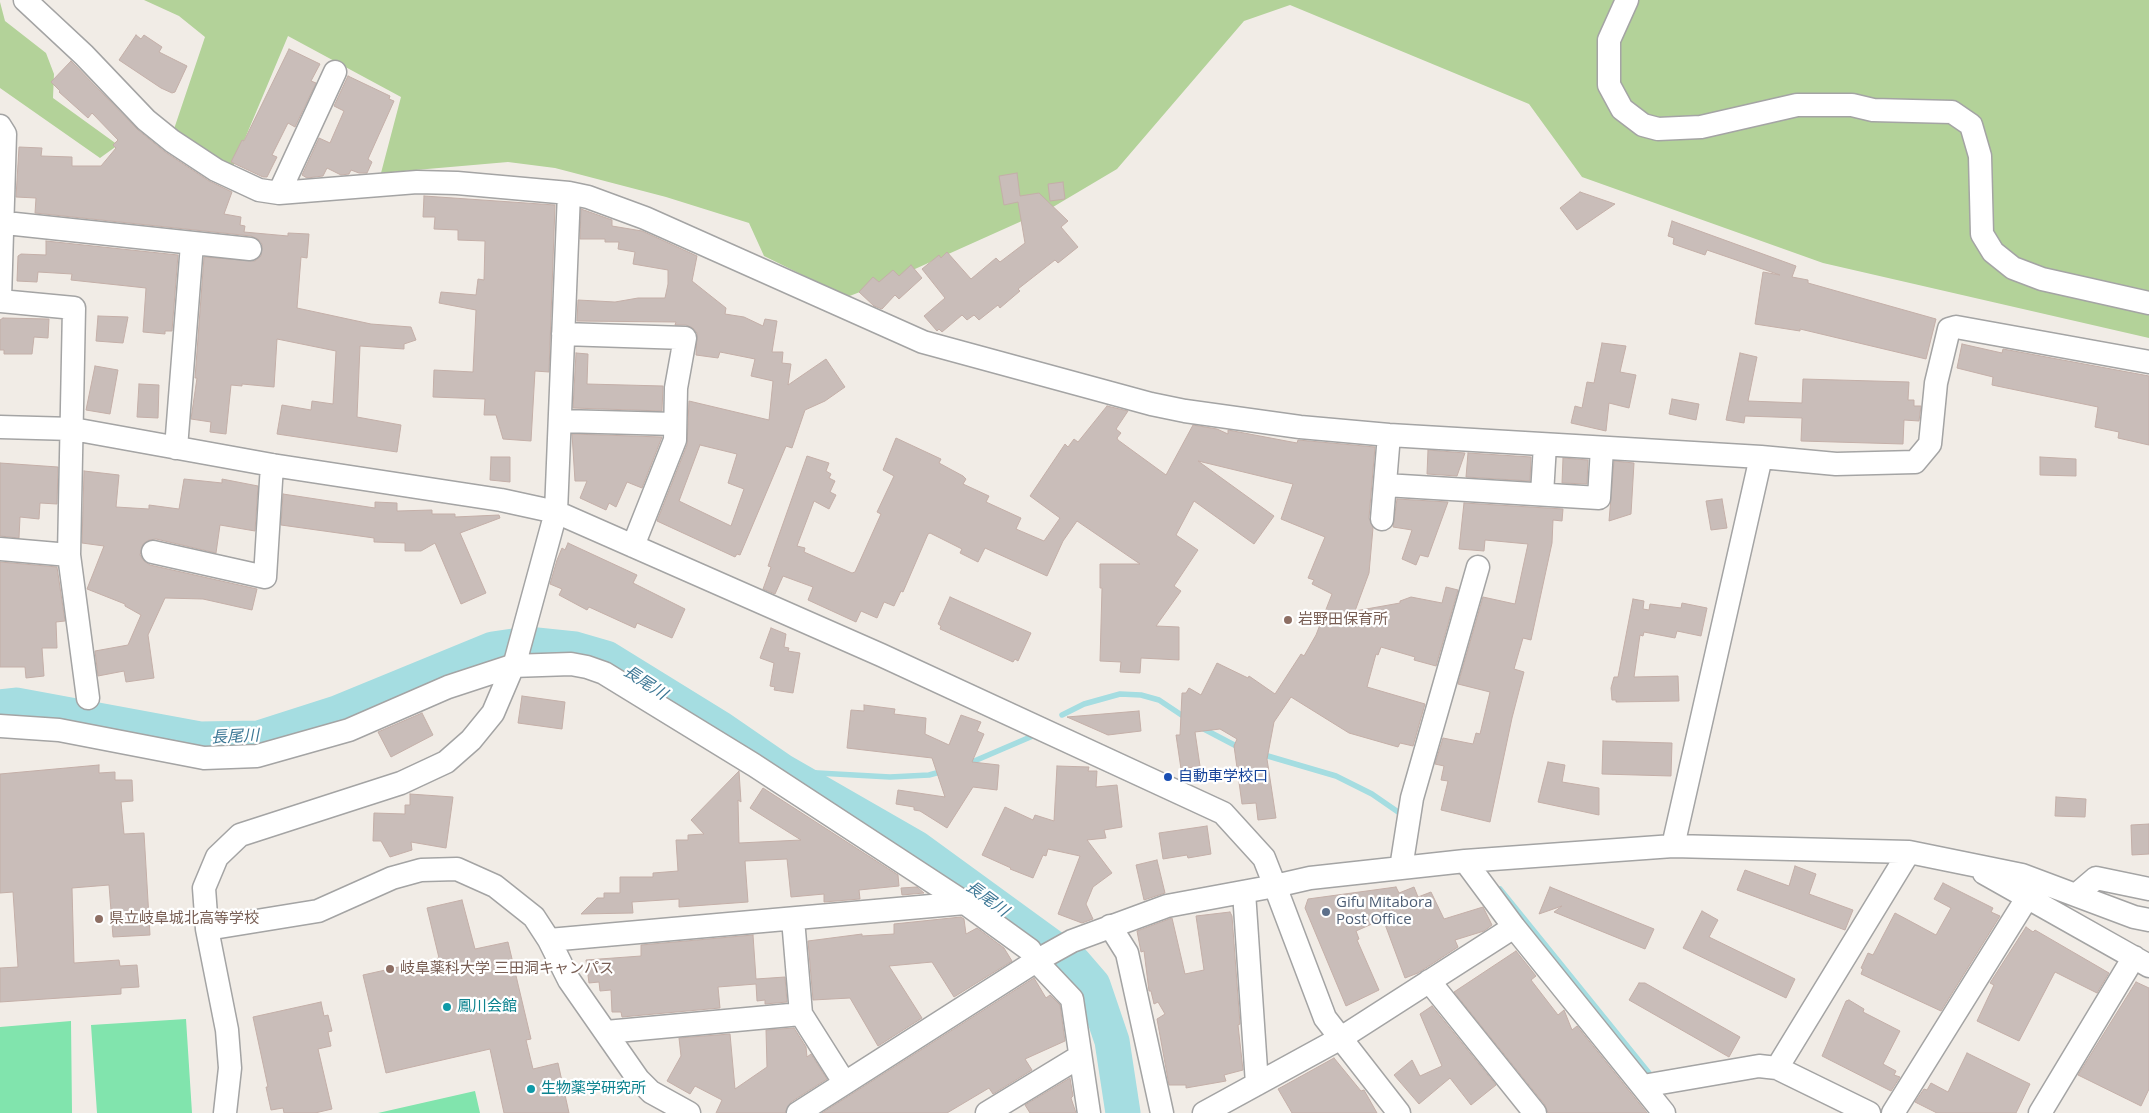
<!DOCTYPE html>
<html>
<head>
<meta charset="utf-8">
<style>
	body { margin:0 }
	canvas { display:block; background:#f1ece6 }
</style>
</head>
<body>
<canvas width="2149" height="1113"></canvas>
<script>
const c = document.querySelector('canvas').getContext('2d');
c.lineJoin = 'round';
function paint(path, color) {
  c.fillStyle = color;
  c.fill(path, 'evenodd');
}
function poly(rows) {
  const path = new Path2D();
  for (const r of rows) {
    path.moveTo(r[0], r[1]);
    for (let i = 2; i < r.length; i += 2) path.lineTo(r[i], r[i + 1]);
  }
  return path;
}
function stroke(path, color, width, dash) {
  c.strokeStyle = color;
  c.lineWidth = width;
  c.lineCap = dash ? 'butt' : 'round';
  c.setLineDash(dash || []);
  c.stroke(path);
}
function write(font, color, halo, rows, align = 'center') {
  c.font = font + ' "Open Sans","Noto Sans JP",sans-serif';
  c.lineWidth = 4.5;
  c.setLineDash([]);
  c.textBaseline = 'middle';
  c.strokeStyle = halo;
  c.fillStyle = color;
  for (const [text, x, y, turn = 0] of rows) {
    c.save();
    c.translate(x, y);
    c.rotate((+turn || 0) * Math.PI / 180);
    c.textAlign = isNaN(turn) ? turn : align;
    if (halo) c.strokeText(text, 0, 0);
    c.fillText(text, 0, 0);
    c.restore();
  }
}
const forest = poly([
	[144,0,2149,0,2149,338,1823,263,1582,177,1529,104,1290,5,1244,21,1117,169,1053,207,886,282,847,297,764,256,749,223,666,197,555,168,508,162,381,173,401,97,288,36,233,167,174,129,205,37,179,16],
	[0,2,5,21,46,53,54,74,53,98,118,145,100,158,0,88]
]);
const pitch = poly([
	[186,1019,192,1113,97,1113,91,1025],
	[71,1021,72,1113,0,1113,0,1027],
	[475,1091,480,1113,378,1113]
]);
const stream = poly([
	[1062,715,1084,704,1120,694,1141,695,1159,700,1186,718],
	[1200,727,1240,748],
	[1261,754,1336,776,1372,794,1401,814],
	[965,765,1035,735],
	[782,771,890,777,929,775,944,771],
	[1500,889,1649,1073]
]);
const river = poly([
	[0,707,16,705,200,739,259,738,337,713,493,649,527,644,575,649,606,658,721,729,782,771,916,848,1074,963,1093,985,1112,1041,1123,1113]
]);
const building = poly([
	[136,35,141,39,144,35,162,47,159,52,187,66,175,92,172,93,161,88,119,60,136,35],
	[289,49,320,64,311,81,316,83,295,127,288,123,272,155,277,157,267,177,263,177,231,162,242,140,244,141,289,49],
	[71,61,138,130,165,152,209,181,232,192,224,214,241,217,240,225,245,226,244,232,288,236,288,233,309,234,307,258,301,257,297,308,371,324,411,327,416,340,404,344,404,349,360,346,357,417,401,425,397,452,277,434,282,405,311,410,312,401,333,404,336,351,277,339,274,387,242,384,242,386,231,385,226,434,210,432,211,422,191,419,197,378,195,378,204,257,255,261,261,256,262,244,258,239,251,236,35,213,36,198,16,197,19,147,42,148,41,156,72,157,72,166,101,166,116,148,113,145,118,140,92,113,88,118,59,92,60,91,51,82,71,61],
	[348,76,390,96,389,99,394,101,368,159,372,162,367,173,359,173,351,170,349,174,341,175,327,168,323,176,307,178,302,175,319,138,330,143,344,111,334,106,348,76],
	[1017,173,1020,196,1039,193,1068,221,1061,227,1078,247,1058,263,1055,260,1018,289,1020,291,1000,308,998,305,979,320,974,315,967,320,962,315,942,332,939,329,937,331,924,316,945,298,922,269,939,255,941,258,947,252,971,279,996,258,1000,262,1025,243,1018,202,1004,205,999,176,1017,173],
	[1063,182,1065,199,1050,201,1048,184,1063,182],
	[1580,192,1615,204,1577,230,1560,208,1580,192],
	[424,196,555,205,549,372,535,371,531,441,503,439,496,415,484,415,485,399,433,397,434,370,473,372,476,310,439,303,441,292,476,295,478,279,484,280,485,241,458,240,458,230,434,229,435,217,423,217,424,196],
	[581,209,612,220,612,226,642,231,697,256,692,281,726,308,725,314,744,317,763,326,765,319,777,321,772,352,783,352,782,363,791,364,788,385,826,359,845,387,825,401,805,410,792,448,786,446,740,555,737,554,735,557,657,521,687,445,689,401,769,420,773,381,751,376,755,359,720,352,718,358,696,355,697,333,693,328,686,325,675,325,676,322,577,321,578,300,615,302,638,298,665,298,668,284,668,270,633,264,635,252,618,249,619,242,605,242,605,239,580,239,581,209],
	[700,445,737,454,728,483,744,489,731,526,679,501,700,445],
	[1672,221,1796,266,1792,277,1808,280,1808,283,1936,319,1926,359,1800,329,1800,331,1755,324,1763,272,1780,275,1707,250,1705,255,1673,244,1674,238,1668,236,1672,221],
	[46,241,178,255,172,331,165,331,165,334,143,332,146,288,71,280,72,274,38,272,37,282,17,281,18,256,21,254,46,255,46,241],
	[911,265,922,278,899,299,895,295,882,309,874,306,859,292,873,277,879,282,893,270,899,276,911,265],
	[98,316,128,317,123,343,96,341,98,316],
	[3,318,49,319,48,338,34,337,32,354,4,354,4,350,0,350,0,320,3,318],
	[1602,343,1626,346,1620,372,1636,375,1629,408,1609,403,1606,431,1571,423,1575,406,1582,408,1587,382,1594,383,1602,343],
	[1962,344,2002,353,2003,349,2149,376,2149,445,2118,438,2119,432,2095,427,2098,407,1992,385,1993,377,1957,368,1962,344],
	[576,353,588,354,587,384,663,386,662,411,573,408,576,353],
	[1740,353,1757,357,1748,401,1802,403,1803,379,1909,382,1908,400,1914,400,1914,406,1921,406,1919,421,1904,420,1903,444,1801,441,1802,418,1745,416,1744,423,1726,420,1740,353],
	[95,366,118,370,110,414,86,410,95,366],
	[139,384,159,385,158,418,137,417,139,384],
	[1672,399,1699,404,1696,420,1669,414,1672,399],
	[1107,406,1128,411,1116,429,1121,433,1117,438,1118,440,1166,475,1193,425,1217,429,1228,434,1228,430,1297,443,1298,440,1375,447,1369,518,1373,528,1369,573,1355,611,1400,603,1400,601,1411,597,1442,603,1446,587,1458,590,1436,666,1414,660,1415,657,1381,647,1378,655,1376,654,1367,687,1425,704,1413,746,1400,743,1398,747,1349,733,1291,697,1274,722,1267,759,1276,818,1258,820,1256,803,1242,804,1234,746,1237,739,1220,729,1195,732,1200,766,1181,769,1176,735,1180,735,1182,693,1186,693,1189,688,1201,695,1217,663,1248,678,1249,676,1275,694,1301,654,1304,656,1316,635,1332,594,1312,584,1314,580,1308,578,1325,537,1281,519,1293,484,1198,461,1274,516,1254,544,1194,501,1176,535,1198,550,1174,586,1181,591,1156,626,1179,627,1179,660,1141,658,1140,673,1120,672,1121,662,1100,661,1102,588,1100,588,1100,564,1140,564,1077,521,1063,541,1047,576,985,548,978,562,960,553,962,549,930,533,928,534,903,592,901,591,894,606,884,602,877,618,861,611,856,622,808,600,813,587,783,576,775,594,763,589,771,567,768,566,807,456,829,463,826,471,831,474,829,478,835,481,830,492,836,495,829,509,814,501,797,546,805,548,804,552,852,573,855,572,881,514,877,512,894,476,883,470,896,438,941,459,939,463,963,476,966,479,963,484,989,496,986,502,1021,518,1016,529,1044,541,1060,518,1030,496,1065,444,1068,447,1074,439,1078,442,1107,406],
	[572,434,662,437,642,488,627,482,616,507,609,503,606,510,580,498,587,481,575,481,572,434],
	[1428,450,1465,453,1457,476,1427,474,1428,450],
	[1468,453,1531,457,1530,481,1466,477,1468,453],
	[491,457,510,457,510,482,490,480,491,457],
	[2040,457,2076,459,2076,476,2040,475,2040,457],
	[1563,458,1588,460,1587,484,1562,483,1563,458],
	[1614,461,1634,463,1631,514,1609,521,1614,461],
	[0,463,58,467,57,504,40,503,39,519,20,517,19,538,0,536,0,463],
	[84,471,119,475,116,507,149,509,149,505,179,509,184,479,222,483,222,479,258,486,255,531,220,525,216,553,156,539,149,540,143,544,140,555,144,561,150,565,257,589,252,610,203,599,165,598,148,635,154,678,126,682,124,671,98,676,95,651,128,645,141,615,125,606,125,604,87,589,104,546,82,543,84,471],
	[283,494,375,508,375,502,397,503,397,511,432,510,432,514,455,514,455,517,499,515,500,518,460,533,486,593,461,604,435,543,421,551,405,551,405,543,374,542,374,538,281,525,283,494],
	[1397,499,1448,502,1428,557,1420,555,1416,565,1402,559,1412,530,1393,527,1397,499],
	[1722,499,1727,528,1711,530,1706,501,1722,499],
	[1464,503,1563,509,1562,521,1553,520,1552,543,1531,640,1523,638,1514,669,1524,672,1512,718,1490,822,1441,810,1448,781,1441,780,1444,766,1435,764,1443,738,1473,744,1476,733,1480,734,1490,692,1458,684,1483,597,1515,604,1528,544,1485,540,1484,551,1459,549,1464,503],
	[568,543,637,575,633,583,685,609,672,638,637,623,635,628,589,607,587,610,559,595,562,589,550,584,557,560,562,548,565,550,568,543],
	[0,562,57,567,65,621,56,622,57,648,42,648,44,676,26,678,25,667,0,667,0,562],
	[950,597,1031,633,1018,661,1015,659,1013,662,940,629,941,626,938,624,950,597],
	[1633,599,1644,601,1643,609,1649,610,1650,604,1681,608,1682,603,1707,608,1701,636,1677,631,1675,638,1644,632,1643,636,1640,635,1634,677,1678,676,1679,701,1616,702,1616,700,1612,700,1611,688,1614,677,1618,677,1633,599],
	[771,628,786,634,784,647,789,648,788,651,800,653,793,693,774,690,775,687,770,686,774,663,760,658,771,628],
	[522,696,565,702,562,729,518,723,522,696],
	[864,705,895,709,894,714,926,718,925,734,949,745,961,715,981,722,977,731,984,734,972,762,999,765,997,790,973,787,947,828,920,811,914,810,914,807,896,804,898,790,945,797,932,758,847,748,851,710,864,711,864,705],
	[1139,711,1141,731,1108,735,1067,717,1139,711],
	[422,713,433,735,391,757,378,732,422,713],
	[1603,741,1672,743,1671,776,1602,774,1603,741],
	[1548,762,1565,765,1562,782,1599,788,1599,815,1538,802,1548,762],
	[99,765,99,773,115,772,115,780,132,780,133,801,121,802,124,834,144,833,150,935,113,937,109,885,72,888,74,963,119,960,120,966,137,965,139,987,121,988,121,994,0,1002,0,968,18,967,13,892,0,893,0,774,99,765],
	[1057,766,1089,767,1088,771,1097,771,1096,787,1117,785,1122,827,1104,830,1106,838,1087,840,1112,873,1093,887,1086,904,1093,919,1082,923,1058,914,1080,856,1048,849,1046,856,1043,855,1033,878,1010,869,1011,868,982,855,1005,807,1033,820,1035,815,1054,821,1057,766],
	[739,771,741,802,738,800,739,843,801,840,750,808,763,788,898,875,899,886,859,890,860,899,824,902,824,894,791,897,787,859,745,861,748,902,679,907,679,899,632,902,633,913,581,914,597,898,604,898,604,893,620,893,620,877,653,877,653,873,678,871,676,840,688,840,688,835,704,834,691,820,739,771],
	[410,794,453,797,446,848,411,842,412,850,390,857,381,841,373,841,374,813,405,814,405,805,410,805,410,794],
	[2056,797,2086,799,2085,817,2055,816,2056,797],
	[2149,824,2149,854,2132,855,2131,825,2149,824],
	[1207,826,1211,854,1188,858,1187,855,1163,859,1159,833,1207,826],
	[1157,860,1165,893,1144,900,1136,865,1157,860],
	[1795,866,1816,874,1809,894,1853,910,1845,930,1737,890,1745,870,1789,886,1795,866],
	[1943,883,1993,908,1991,912,2000,916,1941,1011,1861,974,1863,969,1861,968,1868,953,1873,955,1895,913,1936,935,1951,908,1934,899,1943,883],
	[917,887,924,893,902,895,901,888,917,887],
	[1396,887,1399,893,1414,887,1418,897,1431,892,1444,919,1483,907,1492,925,1484,931,1455,940,1458,947,1418,973,1405,978,1383,919,1356,931,1359,939,1357,940,1379,990,1346,1006,1305,908,1308,899,1396,887],
	[1550,887,1654,929,1645,949,1554,912,1562,906,1539,914,1550,887],
	[462,900,475,949,508,942,531,1039,526,1040,533,1069,558,1063,569,1113,504,1113,490,1049,386,1073,363,975,439,958,427,908,462,900],
	[1702,911,1718,920,1709,937,1795,979,1786,998,1683,948,1702,911],
	[1230,912,1232,916,1240,1024,1238,1025,1243,1070,1224,1075,1226,1081,1186,1088,1186,1085,1169,1085,1157,1019,1165,1014,1158,1002,1154,1004,1151,991,1149,991,1144,951,1141,952,1137,931,1172,918,1185,974,1204,970,1196,916,1230,912],
	[961,917,964,919,966,934,977,928,1004,948,1012,961,954,997,932,962,889,966,922,1018,878,1046,850,998,813,1000,808,941,862,934,862,936,894,934,894,924,961,917],
	[2026,927,2033,932,2035,930,2109,973,2097,993,2055,972,2019,1041,1977,1021,1994,985,1990,983,2026,927],
	[753,935,756,979,785,977,787,1002,765,1004,765,1000,757,1001,756,984,718,987,720,1008,622,1017,621,1012,612,1012,611,990,600,991,599,982,589,983,586,960,641,956,641,945,753,935],
	[1516,951,1536,976,1531,980,1558,1015,1564,1010,1572,1030,1577,1026,1647,1113,1548,1113,1545,1105,1454,992,1516,951],
	[1034,978,1046,998,1050,995,1060,1005,1065,1041,1025,1059,1032,1070,993,1094,989,1088,947,1113,822,1113,1034,978],
	[2136,982,2149,988,2149,1089,2141,1106,2078,1075,2136,982],
	[1639,983,1645,983,1740,1037,1729,1057,1629,1000,1639,983],
	[1849,1000,1864,1009,1863,1012,1900,1031,1883,1064,1896,1071,1894,1075,1900,1077,1891,1091,1822,1056,1846,1001,1849,1000],
	[321,1002,324,1016,328,1015,332,1031,328,1032,331,1046,318,1049,332,1109,315,1113,284,1113,283,1108,271,1110,266,1087,268,1087,253,1017,321,1002],
	[1432,1006,1496,1085,1471,1105,1450,1078,1419,1104,1394,1075,1412,1060,1420,1076,1442,1066,1420,1014,1432,1006],
	[794,1028,806,1047,807,1057,811,1054,827,1079,791,1102,785,1113,716,1113,722,1100,695,1086,690,1094,667,1081,681,1056,679,1038,730,1034,735,1089,767,1067,766,1030,794,1028],
	[1967,1053,2030,1084,2016,1113,1937,1113,1915,1102,1924,1089,1927,1090,1931,1083,1948,1092,1967,1053],
	[1334,1058,1361,1091,1364,1090,1377,1113,1292,1113,1278,1089,1334,1058],
	[1070,1078,1073,1096,1071,1098,1076,1113,1030,1113,1025,1105,1070,1078]
]);
const minor = poly([
	[25,0,84,55,146,120,172,141,216,170,259,190,279,193,417,182,457,183,569,193,588,197,645,218,923,342,1151,404,1185,411,1300,427,1389,435,1761,457,1836,464,1915,462,1930,444,1936,383,1949,329,1956,327,2149,362],
	[1627,0,1609,40,1609,85,1622,109,1643,125,1658,129,1701,127,1797,105,1852,105,1873,110,1952,112,1971,125,1980,156,1982,234,1993,252,2013,268,2042,279,2149,303],
	[0,126,5,134,0,299],
	[279,193,335,72],
	[15,224,250,249],
	[0,301,74,308,69,555,88,698],
	[563,334,685,338,676,388,675,440,633,546],
	[561,421,675,424],
	[0,427,73,429,272,465,501,500,556,512,881,655,1223,813,1264,858,1275,886,1310,878,1465,861,1673,846,1909,852,2022,875,2134,917,2149,920],
	[176,448,192,244],
	[1385,485,1599,498,1602,448],
	[1542,494,1545,445],
	[1382,519,1389,435],
	[0,549,69,555],
	[153,552,265,577,272,465],
	[0,726,59,730,204,758,257,756,349,730,448,687,512,666,571,664,587,667,604,673,754,765,965,903,1030,950,1036,961,1072,999,1089,1113],
	[1673,846,1761,457],
	[1465,861,1514,927,1664,1113],
	[1401,868,1412,798,1478,567],
	[1984,873,2149,966],
	[1244,892,1257,1084],
	[2076,895,2096,878,2149,889],
	[793,919,801,1014,844,1082],
	[1110,926,1127,953,1162,1113],
	[207,929,318,911,392,878,421,870,457,869,495,886,534,917,549,940,569,980,638,1079,651,1092,689,1113],
	[549,940,965,903],
	[1429,981,1535,1113],
	[606,1032,801,1014],
	[1777,1068,1909,852],
	[1643,1086,1759,1066,1777,1068,1869,1113],
	[225,1113,230,1068,227,1030,207,929,204,888,217,857,240,835,401,783,446,762,471,740,493,713,516,659,556,512,569,193],
	[798,1113,1036,961,1072,941,1167,906,1275,886,1325,1018,1399,1113],
	[987,1113,1079,1057],
	[1204,1113,1341,1038,1514,927],
	[1893,1113,2027,898],
	[2040,1113,2134,957]
]);
const markers = [
	[1288,620,5,"#8d6e63"],
	[1168,777,5,"#1a4fb4"],
	[1326,912,5,"#5c6f8a"],
	[99,919,5,"#8d6e63"],
	[390,969,5,"#8d6e63"],
	[447,1007,5,"#0f9aa8"],
	[531,1089,5,"#0f9aa8"]
];
const educationNames = [
	["岩野田保育所",1298,620],
	["県立岐阜城北高等学校",109,919],
	["岐阜薬科大学 三田洞キャンパス",400,969]
];
const transitNames = [
	["自動車学校口",1178,777]
];
const serviceNames = [
	["Gifu Mitabora",1336,903],
	["Post Office",1336,920]
];
const cultureNames = [
	["鳳川会館",457,1007],
	["生物薬学研究所",541,1089]
];
const waterNames = [
	["長尾川",645,683,33],
	["長尾川",235,737,-3],
	["長尾川",987,899,36]
];
paint(forest, '#b3d299');
paint(pitch, '#81e4ad');
stroke(stream, '#a5dde1', 5.5);
stroke(river, '#a5dde1', 35);
paint(building, '#c9bdb9');
stroke(building, '#c4afa8', 1);
stroke(minor, '#a4a4a4', 25);
stroke(minor, '#fff', 22);
for (const [x, y, r, color] of markers) {
  const dot = new Path2D();
  dot.arc(x, y, r, 0, 2 * Math.PI);
  c.fillStyle = color;
  c.fill(dot);
  stroke(dot, '#fff', 2);
}
write('15px', '#785e54', '#fff', educationNames, 'left');
write('15px', '#164399', '#fff', transitNames, 'left');
write('15px', '#4e5e75', '#fff', serviceNames, 'left');
write('15px', '#0d838f', '#fff', cultureNames, 'left');
write('italic 16px', '#3c7795', '#fff', waterNames);
</script>
</body>
</html>
